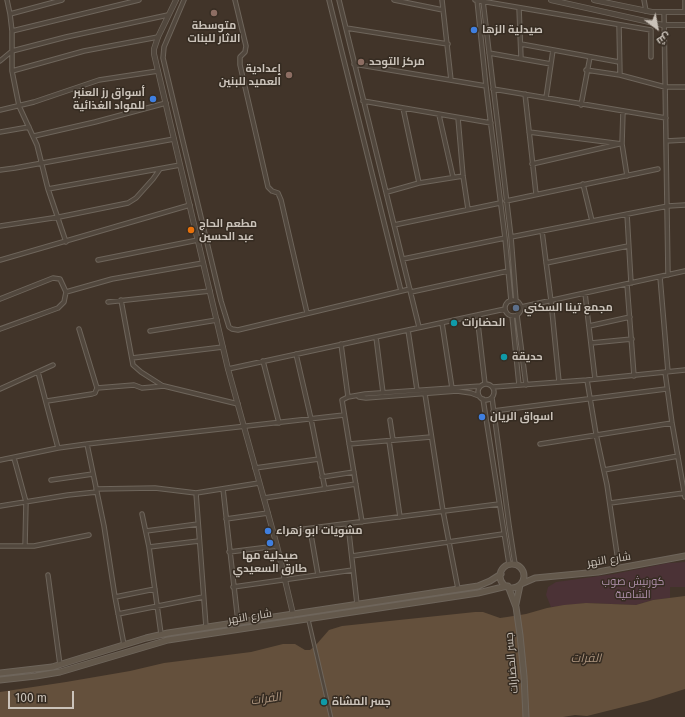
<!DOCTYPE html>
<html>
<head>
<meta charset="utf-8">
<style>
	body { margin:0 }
	#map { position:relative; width:685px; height:717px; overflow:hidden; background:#413429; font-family:"Fira Sans",Cairo,sans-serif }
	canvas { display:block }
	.north { position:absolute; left:637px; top:8px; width:40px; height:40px; -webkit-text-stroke:3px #362c22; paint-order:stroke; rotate:148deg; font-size:11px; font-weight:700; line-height:16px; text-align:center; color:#cbc3ba }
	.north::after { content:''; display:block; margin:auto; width:14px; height:18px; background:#cbc3ba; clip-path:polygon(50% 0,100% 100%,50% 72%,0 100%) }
	.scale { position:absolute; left:8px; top:691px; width:66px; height:18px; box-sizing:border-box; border:2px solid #cbc3ba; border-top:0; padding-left:5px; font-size:12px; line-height:14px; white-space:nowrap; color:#cbc3ba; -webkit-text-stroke:3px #362c22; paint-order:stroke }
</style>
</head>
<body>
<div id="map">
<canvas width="685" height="717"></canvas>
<div class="north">ش</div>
<div class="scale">100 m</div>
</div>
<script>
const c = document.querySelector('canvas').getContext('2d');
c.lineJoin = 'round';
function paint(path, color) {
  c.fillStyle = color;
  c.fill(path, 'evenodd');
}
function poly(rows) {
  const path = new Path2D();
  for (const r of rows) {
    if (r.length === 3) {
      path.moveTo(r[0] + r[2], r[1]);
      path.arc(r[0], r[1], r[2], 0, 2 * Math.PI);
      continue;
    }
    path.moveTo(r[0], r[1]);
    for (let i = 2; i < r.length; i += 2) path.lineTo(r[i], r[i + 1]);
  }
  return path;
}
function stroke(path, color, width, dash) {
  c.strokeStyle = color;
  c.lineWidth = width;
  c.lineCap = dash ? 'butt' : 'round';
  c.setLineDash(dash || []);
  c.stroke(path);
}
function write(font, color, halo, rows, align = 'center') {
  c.font = font + ' "Fira Sans",Cairo,sans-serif';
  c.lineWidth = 3;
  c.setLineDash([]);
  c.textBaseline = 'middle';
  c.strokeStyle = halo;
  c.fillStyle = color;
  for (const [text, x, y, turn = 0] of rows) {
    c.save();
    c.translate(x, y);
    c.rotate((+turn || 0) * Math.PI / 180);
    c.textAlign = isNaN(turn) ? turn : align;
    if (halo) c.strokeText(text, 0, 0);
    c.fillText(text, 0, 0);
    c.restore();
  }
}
const green = poly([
	[685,562,685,587,670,587,670,598,653,600,636,605,586,603,551,607,546,595,548,587,556,582,614,574,668,563]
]);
const water = poly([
	[685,596,685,689,647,701,587,716,575,715,563,717,0,717,0,692,66,682,130,671,164,663,251,652,283,644,295,644,305,650,310,650,315,646,329,630,342,626,475,612,483,612,500,618,507,617,526,614,547,608,564,605,586,603,636,605,653,600]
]);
const pedestrian = poly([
	[308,618,331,717]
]);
const minor = poly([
	[7,0,10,14,12,31,12,71,19,106,37,145,48,189,66,242],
	[184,0,164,47,163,58,221,301,229,327,232,329,238,330,410,289],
	[235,0,246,46,245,52,240,57,240,65,255,130,268,187,272,191,278,193,281,200,307,313],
	[329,0,401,291],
	[339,0,419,327],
	[394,0,443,10],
	[442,0,451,80],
	[475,0,651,30,651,57],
	[477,0,486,86,505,238,511,301],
	[644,0,646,11],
	[685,0,685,11],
	[483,1,511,237,516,301],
	[519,8,521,58],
	[664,13,668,275],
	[10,14,62,0],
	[619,25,620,75],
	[346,28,448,44],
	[12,31,139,0],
	[521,44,619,62],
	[489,53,551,64],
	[0,61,12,51,66,37,168,15],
	[354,64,486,86],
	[586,70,620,75,665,87,685,87],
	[12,71,84,51,158,37],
	[493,89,666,118],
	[525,94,536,194],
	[546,98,553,50],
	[363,101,491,123],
	[581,105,590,57],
	[403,108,419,183],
	[0,110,34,102,99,80,158,71],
	[623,111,622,144,627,176],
	[439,115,453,177],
	[458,118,463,176,468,209],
	[0,132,29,127],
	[529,132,622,144],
	[34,136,95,122,166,103],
	[666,141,685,140],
	[532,164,619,144],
	[0,170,15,168,174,139],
	[583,184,592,221],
	[48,189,180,165],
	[387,192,419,183,463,176],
	[506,201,658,169],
	[627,214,631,283],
	[394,225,500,203],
	[0,226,59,217,128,203,136,198,153,179,160,169],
	[542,231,551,301,559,382],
	[511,237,668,206,685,205],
	[403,259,505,238],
	[0,260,190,205],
	[98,260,198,240],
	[546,263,628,246],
	[660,277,668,372],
	[627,284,634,376],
	[66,292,112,279,203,263],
	[411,292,508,271],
	[585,293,595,379],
	[0,299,53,278,60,279,66,292,64,302,58,308,0,329],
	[121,300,133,365,141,372,163,386],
	[513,308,8],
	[108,302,210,291],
	[521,307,685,271],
	[477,315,485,384],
	[517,315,526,385],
	[512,316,519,385],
	[442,323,452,388],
	[589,326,630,317],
	[79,329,97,388],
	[408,330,417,390],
	[150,331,217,320],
	[376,337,383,393],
	[591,343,632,339],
	[341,344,348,397],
	[296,354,311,419,325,489],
	[132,358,223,347],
	[263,361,279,423],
	[228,369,505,309],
	[38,372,58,448],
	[665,372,672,423,685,497],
	[587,380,596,434,607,485,618,561],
	[486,392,8],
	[493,387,587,380,685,370],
	[97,388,134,385,142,388,164,386,238,404],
	[0,389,53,365],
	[425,394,443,511,458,589],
	[359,397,366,398,457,391,471,393,479,396],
	[492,398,509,525,515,564],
	[483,399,509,564],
	[47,401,92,394,95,393,97,388],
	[493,411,666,389],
	[390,420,393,440],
	[389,441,400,517],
	[87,444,104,526,115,597,124,645],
	[349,444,431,437],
	[540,444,672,423],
	[14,458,26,502,25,546],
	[0,460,58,448,87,444,344,415],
	[255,468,319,459],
	[604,470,678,456],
	[322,477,354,472],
	[51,480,93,474],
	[96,489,155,488,196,493,259,483],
	[223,489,238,622],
	[196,493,206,627],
	[264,498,356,484],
	[610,503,684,493],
	[0,506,68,495,97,492],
	[142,514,149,547,161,634],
	[226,519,268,513],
	[362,522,342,400,348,397,365,394,481,386],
	[348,524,357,604],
	[310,529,318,575],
	[146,531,198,524],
	[273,533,499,504],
	[0,546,34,546,89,535],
	[149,547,199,541],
	[229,552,277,546],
	[352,556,503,534],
	[48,575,60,665],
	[233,587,353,570],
	[115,597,155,589],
	[118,614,203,597]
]);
const tertiary = poly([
	[176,0,158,37,154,49,154,54,228,369,277,546,293,614],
	[551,0,663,25,685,25],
	[594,0,652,12,685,12]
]);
const secondary = poly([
	[512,576,12],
	[521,584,535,578,598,572,685,556],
	[508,586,516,607,520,635,524,676,526,717],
	[516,604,520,585],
	[0,673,52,667,146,638,168,633,478,586,490,581,501,574],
	[0,680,36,676,60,672,168,640,478,593,507,586]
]);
const markers = [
	[214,13,4,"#8d6e63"],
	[474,30,4,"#3f7fe0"],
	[361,62,4,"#8d6e63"],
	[289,75,4,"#8d6e63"],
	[153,99,4,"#3f7fe0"],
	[191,230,4,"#e8710a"],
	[516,308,4,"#5c6f8a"],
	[454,323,4,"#0f9aa8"],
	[504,357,4,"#0f9aa8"],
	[482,417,4,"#3f7fe0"],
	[268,531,4,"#3f7fe0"],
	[270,543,4,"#3f7fe0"],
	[324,702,4,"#0f9aa8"]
];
const poiNames = [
	["متوسطة",214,26,"center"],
	["الاثار للبنات",214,39,"center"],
	["صيدلية الزها",482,30],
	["مركز التوحد",369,62],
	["إعدادية",281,69,"right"],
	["العميد للبنين",281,82,"right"],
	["أسواق رز العنبر",145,93,"right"],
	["للمواد الغذائية",145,106,"right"],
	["مطعم الحاج",199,224],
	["عبد الحسين",199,237],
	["مجمع تينا السكني",524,308],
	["الحضارات",462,323],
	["حديقة",512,357],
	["اسواق الريان",490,417],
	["مشويات ابو زهراء",276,531],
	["صيدلية مها",270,556,"center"],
	["طارق السعيدي",270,569,"center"],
	["جسر المشاة",332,702]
];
const streetNames = [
	["شارع النهر",609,560,-9],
	["شارع النهر",250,617,-9],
	["جسر الحضارات",512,663,-95]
];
const parkNames = [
	["كورنيش صوب",633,582],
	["الشامية",633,595]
];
const waterNames = [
	["الفرات",586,659],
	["الفرات",266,699,-8]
];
paint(green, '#4b3236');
paint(water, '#64503c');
stroke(pedestrian, '#6e655b', 4.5);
stroke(minor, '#6e655b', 5.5);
stroke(tertiary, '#6e655b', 6);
stroke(secondary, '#6e655b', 7);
stroke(pedestrian, '#51473d', 2.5);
stroke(minor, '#51473d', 3.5);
stroke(tertiary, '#51473d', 4.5);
stroke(secondary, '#63584b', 5);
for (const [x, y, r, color] of markers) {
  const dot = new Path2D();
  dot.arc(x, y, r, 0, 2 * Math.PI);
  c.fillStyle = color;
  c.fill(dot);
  stroke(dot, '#362c22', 1.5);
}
write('bold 11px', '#cbc3ba', '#362c22', poiNames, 'left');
write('11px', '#cbc3ba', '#362c22', streetNames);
write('11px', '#ae8faa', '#362c22', parkNames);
write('italic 12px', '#ab937d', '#362c22', waterNames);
</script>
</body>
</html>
